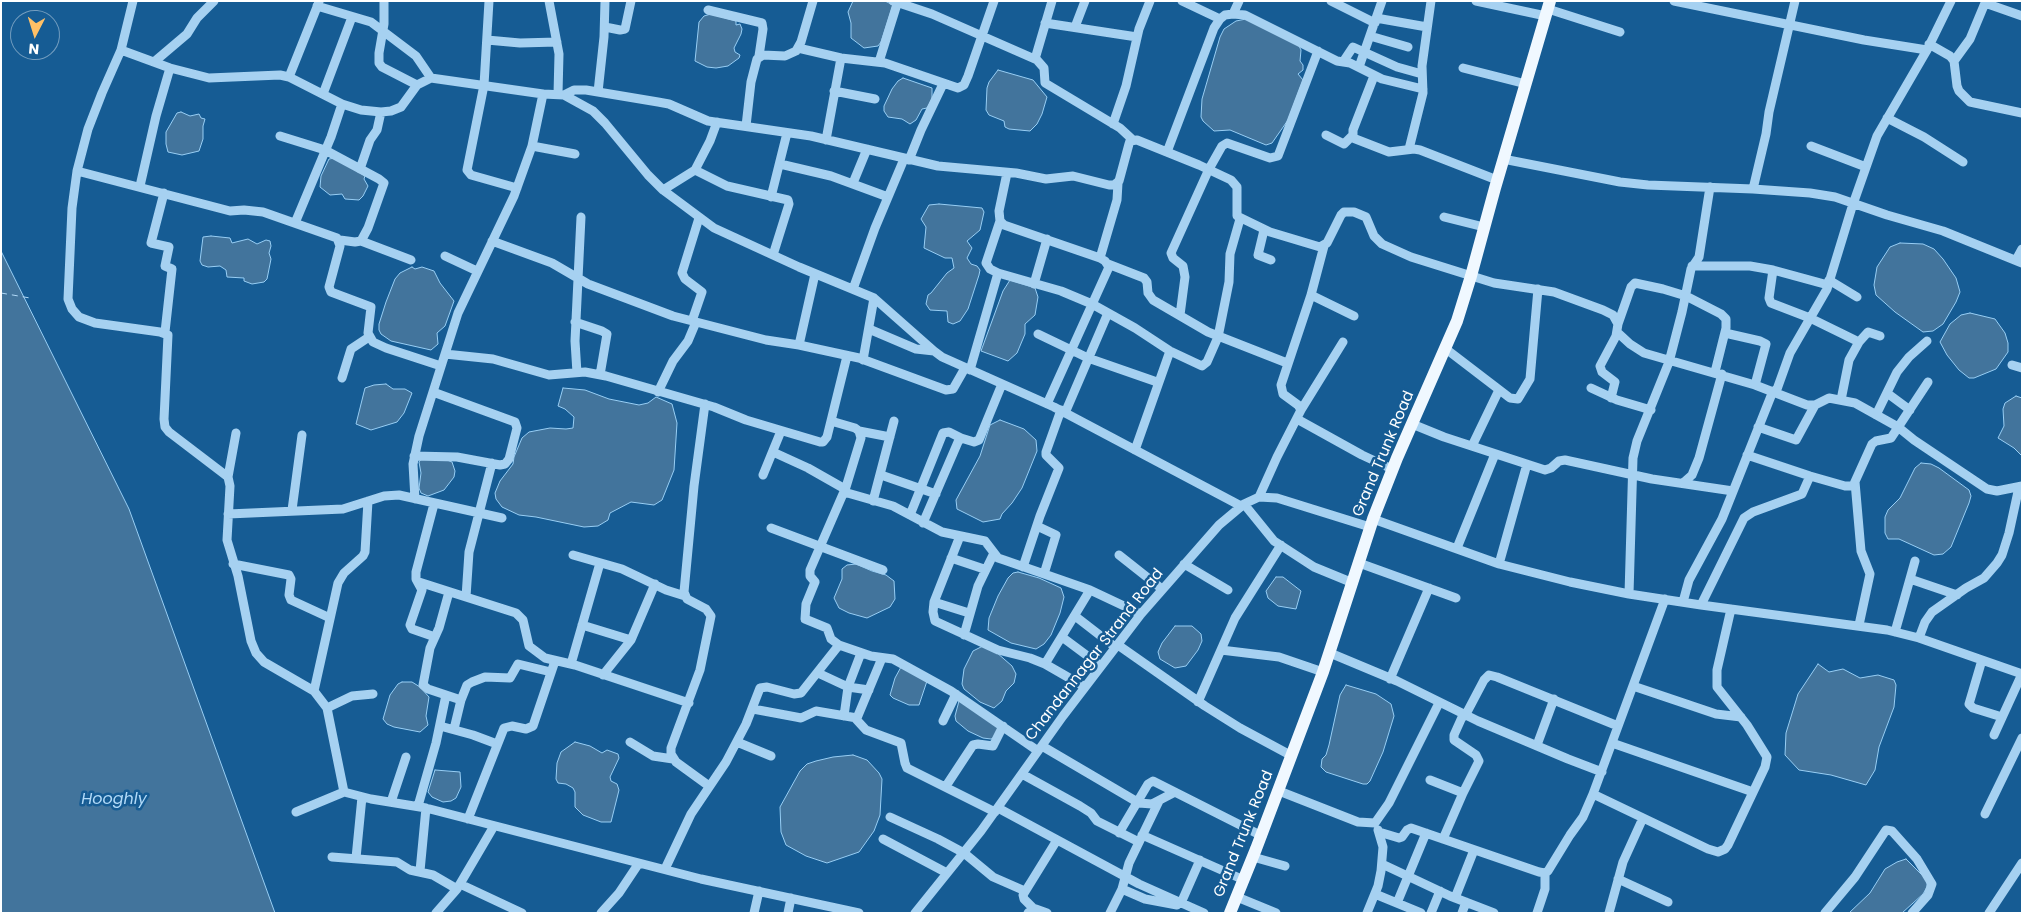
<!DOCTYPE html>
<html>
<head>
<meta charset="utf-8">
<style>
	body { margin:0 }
	#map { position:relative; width:2023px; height:914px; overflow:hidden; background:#165c94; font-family:Poppins,sans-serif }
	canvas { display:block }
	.frame { position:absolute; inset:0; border:2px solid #fff; pointer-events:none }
	.north { position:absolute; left:10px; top:10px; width:50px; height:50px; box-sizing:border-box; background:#165c94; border:1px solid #739dbf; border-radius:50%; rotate:185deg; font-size:14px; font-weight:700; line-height:20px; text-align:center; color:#fff }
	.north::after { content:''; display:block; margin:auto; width:18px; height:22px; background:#ffc066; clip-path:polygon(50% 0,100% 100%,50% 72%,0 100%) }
</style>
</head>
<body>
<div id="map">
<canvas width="2023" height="914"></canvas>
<div class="frame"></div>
<div class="north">N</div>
</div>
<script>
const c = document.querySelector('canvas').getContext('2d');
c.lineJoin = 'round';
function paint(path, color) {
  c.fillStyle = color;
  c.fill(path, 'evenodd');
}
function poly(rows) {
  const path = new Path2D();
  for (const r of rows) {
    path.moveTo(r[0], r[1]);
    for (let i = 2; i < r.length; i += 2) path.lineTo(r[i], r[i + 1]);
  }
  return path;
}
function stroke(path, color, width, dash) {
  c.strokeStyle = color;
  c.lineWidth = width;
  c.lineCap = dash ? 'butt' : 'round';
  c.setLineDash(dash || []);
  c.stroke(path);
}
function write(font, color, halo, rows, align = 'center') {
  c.font = font + ' Poppins,sans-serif';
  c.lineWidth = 5;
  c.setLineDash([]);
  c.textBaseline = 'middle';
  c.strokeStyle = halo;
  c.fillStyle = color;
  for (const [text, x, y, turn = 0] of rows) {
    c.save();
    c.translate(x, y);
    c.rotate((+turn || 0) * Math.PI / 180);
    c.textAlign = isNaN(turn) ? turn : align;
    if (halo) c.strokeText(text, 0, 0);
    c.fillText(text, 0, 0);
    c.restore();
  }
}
const water = poly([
	[853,1,885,1,893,5,881,42,878,46,864,48,851,38,851,23,848,12,853,1],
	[711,14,736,21,736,25,740,24,742,29,741,34,734,48,735,52,740,55,739,58,728,66,716,68,707,67,695,61,699,22,704,16,711,14],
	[1246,19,1298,44,1301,50,1300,61,1303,65,1303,70,1298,74,1303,80,1288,120,1272,143,1266,145,1230,130,1214,131,1203,121,1201,117,1202,99,1220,37,1224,29,1236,21,1246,19],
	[998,70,1033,80,1047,97,1042,114,1037,124,1030,131,1009,129,1005,127,1004,121,989,115,986,110,987,88,989,82,998,70],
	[903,78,932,88,932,99,927,108,922,109,916,120,910,124,902,119,888,117,884,111,884,106,892,89,898,81,903,78],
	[181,112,190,116,199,114,201,118,205,119,203,126,203,139,199,151,182,155,168,152,166,144,166,132,177,113,181,112],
	[335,158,365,176,364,179,368,186,363,196,359,200,345,199,342,194,330,195,320,187,321,176,329,159,335,158],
	[939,204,982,208,984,212,980,230,967,241,972,248,967,258,971,264,977,266,980,270,979,275,968,309,960,321,953,324,948,322,947,311,930,310,926,304,928,295,931,293,947,273,954,268,952,258,945,258,924,248,926,227,921,219,929,205,939,204],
	[211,236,230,238,232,243,248,239,257,244,266,240,270,241,271,246,269,253,271,259,267,279,264,282,252,284,244,281,244,278,227,277,226,270,220,266,208,267,202,265,200,261,203,237,211,236],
	[1900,243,1923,244,1934,249,1943,259,1956,278,1960,292,1956,302,1943,324,1933,331,1923,332,1895,312,1876,295,1874,285,1877,267,1890,247,1900,243],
	[1,251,129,509,275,913,1,913,1,251],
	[412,267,415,269,422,267,434,271,440,283,454,301,445,326,437,333,438,344,431,350,391,341,381,334,379,330,379,324,386,302,395,279,400,273,412,267],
	[1010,280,1035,288,1038,297,1035,315,1025,324,1025,334,1017,353,1008,361,981,351,1003,291,1010,280],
	[1970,313,1995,319,2005,333,2008,343,2008,352,1996,369,1974,378,1969,378,1959,370,1947,355,1940,342,1950,324,1961,315,1970,313],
	[386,384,393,389,405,389,412,393,404,413,397,422,371,430,356,424,365,388,374,385,386,384],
	[563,388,585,390,609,399,639,405,648,403,656,397,672,404,677,423,674,470,662,500,654,505,631,502,610,513,608,520,598,526,584,527,536,517,519,515,502,507,496,499,495,493,500,481,513,464,514,457,522,438,529,432,550,428,566,429,573,428,574,417,565,409,558,406,563,388],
	[2016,396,2022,398,2022,456,2014,448,1998,438,2004,426,2003,409,2005,403,2016,396],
	[1000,420,1024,429,1036,440,1037,451,1022,488,1012,503,1002,514,1000,519,983,522,957,509,956,500,980,456,990,425,1000,420],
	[422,458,447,460,452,462,455,471,454,477,444,490,428,496,421,493,419,488,421,473,419,462,422,458],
	[1921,463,1931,464,1939,468,1969,490,1971,496,1969,503,1951,547,1943,554,1934,555,1899,539,1888,539,1885,533,1885,517,1888,510,1900,498,1915,468,1921,463],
	[856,564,872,571,886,575,894,581,895,599,890,607,867,618,849,613,839,608,834,598,842,579,842,569,847,565,856,564],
	[1018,572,1039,578,1061,588,1064,597,1060,613,1051,635,1044,644,1036,649,1011,643,988,630,989,618,998,596,1008,578,1013,573,1018,572],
	[1276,577,1283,577,1301,591,1296,609,1278,606,1268,598,1266,591,1276,577],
	[1175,626,1192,626,1201,634,1202,641,1198,650,1186,666,1175,668,1160,659,1158,652,1162,643,1175,626],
	[983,646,996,652,1012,666,1016,674,1014,683,1006,691,1002,701,994,708,980,702,964,689,962,684,964,669,973,651,983,646],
	[1818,664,1829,672,1843,669,1860,678,1878,675,1894,680,1896,685,1894,707,1879,747,1875,770,1866,785,1831,775,1799,770,1785,755,1786,733,1798,694,1818,664],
	[901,667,927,681,919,705,909,705,893,698,890,695,895,678,901,667],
	[402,682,412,682,420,687,429,697,426,716,428,725,420,732,394,727,387,724,383,719,390,695,398,684,402,682],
	[1346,685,1376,694,1391,704,1394,716,1383,752,1370,781,1367,784,1363,784,1326,772,1321,767,1322,759,1326,755,1329,745,1340,695,1346,685],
	[959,701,1000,726,997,736,991,739,983,738,968,731,956,721,955,716,959,701],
	[575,742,590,746,602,753,607,750,618,754,619,758,610,777,611,781,617,784,619,790,611,822,601,822,583,815,575,807,575,792,573,788,566,784,558,783,556,779,557,763,561,752,575,742],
	[853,755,867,760,879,773,882,779,880,815,874,831,859,852,827,863,806,856,786,845,781,832,780,807,800,771,807,764,816,761,833,757,853,755],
	[435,770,460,772,461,787,456,798,451,801,443,802,432,797,428,792,435,770],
	[1906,859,1927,880,1927,887,1923,894,1902,913,1849,913,1870,893,1885,869,1897,862,1906,859]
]);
const ferry = poly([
	[1,293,30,298]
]);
const minor = poly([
	[133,1,121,50,102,93,88,129,77,171,72,208,68,299,72,309,79,317,95,323,160,332,168,335,164,419,165,427,169,432,228,477,230,486,227,540,238,576,251,641,256,653,264,662,314,691,327,708,344,792,371,799,426,808,701,879,859,913],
	[384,1,384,24,379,53,379,63,382,67,417,85],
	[489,1,484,85,467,170,471,175,517,188],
	[549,1,559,54,558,94],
	[893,1,932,14,1037,60,1044,68,1045,83,1120,128,1133,140],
	[1182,1,1220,19],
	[1331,1,1375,23],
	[1476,1,1546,16],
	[1674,1,1864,40,1927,50],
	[317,6,371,22,416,56,431,78],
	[1548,9,1620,32],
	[708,10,762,23,763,29,759,56],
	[1233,14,1239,1],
	[1376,18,1427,27],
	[1045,23,1137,37],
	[605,27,620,30,625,29,631,1],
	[1075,27,1085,1],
	[1370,36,1408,47],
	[487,40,520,43,557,42],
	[1929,44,1950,56,1954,61,1957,86,1959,91,1970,102,2022,113],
	[798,48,841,58,885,63,958,88,964,85,968,76,994,1],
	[121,50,170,68,209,78,280,75,289,77,342,104,361,110,381,112,391,111,401,107,417,85,431,78,543,94,564,95,593,111,605,123,648,175,663,190,714,228,799,267,874,298,934,351,942,357,1054,407,1241,506],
	[1035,59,1052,1],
	[1954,61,1970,39,1985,3,2022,16],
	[154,62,187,34,197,18,214,1],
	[879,62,898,1],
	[1343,62,1353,47,1397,67,1422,74],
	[1359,67,1382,1],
	[1463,68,1526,84],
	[1374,76,1353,130,1353,138,1389,152,1414,149,1420,150,1497,180],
	[289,77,319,2],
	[834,91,875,99],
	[598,92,604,37,605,1],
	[323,94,352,17],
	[564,95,574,90,586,90,658,102,669,104,708,121,811,136,938,166,1016,173,1046,179,1073,176,1109,185,1114,185,1119,181,1129,144,1130,141,1137,140,1199,165,1231,180,1237,187,1237,216,1270,232,1320,247,1327,243,1341,215,1344,212,1354,212,1366,217,1374,236,1382,244,1411,257,1494,283,1554,292,1603,310,1613,315,1618,324,1616,336,1600,366,1602,372,1615,382,1611,398],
	[1887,118,1924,137,1963,162],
	[1113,124,1126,86,1139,29,1150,1],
	[746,126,751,82,757,59,763,55,785,56,796,51,801,42,813,1],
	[1326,135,1344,144,1352,136],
	[280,136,325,150,379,179,384,183,368,228,361,241,355,242,340,240],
	[826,140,841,58],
	[532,146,575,154],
	[1811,146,1866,167],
	[1409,149,1423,93,1422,66,1431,1],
	[1167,152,1214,28,1220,19,1225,15,1233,14,1245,15,1337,61,1350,63,1382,79,1423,89],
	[1503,159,1620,182,1648,185,1753,189,1810,193,1835,197,1887,215,1943,231,2022,263],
	[909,160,921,130,943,84],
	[780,164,831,176,888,197],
	[360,169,370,140,377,130,381,112],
	[695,170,727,186,788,200,789,204,773,255],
	[77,171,230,211,244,210,263,212,337,238,340,246,329,287,331,292,371,307,368,333,373,342,386,348,441,366],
	[1007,173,999,211,1000,221,1004,225,1100,258,1105,261,1109,267,1047,404],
	[853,183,867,149],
	[140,186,156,116,170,68],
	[1753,189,1766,134,1769,112,1795,1],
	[663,190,695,170,710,141,717,122],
	[164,193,151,243,169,247,165,266,172,269,165,332],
	[771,197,787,133],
	[1444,217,1484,227],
	[1000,221,986,263,990,269,998,273,1061,291,1092,304,1135,328,1170,351,1202,366,1207,362,1218,337,1229,282,1230,254,1240,219],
	[295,223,331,137,342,104],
	[1264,230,1258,255,1271,260],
	[361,241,411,260],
	[492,241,552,263,588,284,673,316,766,340,799,345,859,358,946,390,953,389,965,368],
	[445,256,477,271],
	[1100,258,1117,200,1118,183],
	[2016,260,2022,249],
	[1108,264,1144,278,1147,282,1148,293,1153,300,1208,332,1287,363],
	[1692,266,1750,266,1773,270,1828,285],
	[1773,270,1769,298,1771,303,1810,318,1859,342],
	[1829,280,1857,297],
	[1034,284,1047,239],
	[853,289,875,228,904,159],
	[1311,295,1354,316],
	[1180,315,1185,277,1183,266,1173,258,1171,253,1209,169,1222,146,1227,143,1270,158,1278,156,1318,51],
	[692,321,702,292,685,279,682,273,699,218],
	[575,322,602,331,607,334,600,375],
	[1618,324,1631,287,1635,283,1663,289,1686,296,1721,314,1726,319,1726,328,1715,372],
	[869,329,916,349,934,351],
	[1617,332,1630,344,1644,353,1755,385,1807,405,1815,405,1829,398,1855,403,1898,427,1914,440,1987,489,1997,491,2022,486],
	[1725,333,1760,341,1766,344,1755,385],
	[1038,334,1088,358,1157,382],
	[799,345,815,274],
	[1446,349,1510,398,1518,399,1530,379,1538,289],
	[445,354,493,359,549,375,585,372,606,376,714,407,746,420,820,442,823,442,827,437,847,356],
	[863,360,874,298],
	[2012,365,2022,368],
	[970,370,998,273],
	[577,373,575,341,581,217],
	[342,378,351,349,369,337],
	[1591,388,1617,400,1651,410],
	[658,392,673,361,688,341,696,322],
	[1776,392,1790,353,1827,289,1852,207,1877,136,1927,50,1951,1],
	[1887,393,1910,410],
	[1841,400,1849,360,1859,342,1868,332,1880,336],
	[705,404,694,486,684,592,687,599,706,609,711,616,700,670,671,748,671,754,676,762,709,786],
	[1301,410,1343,342],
	[1065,413,1108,313],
	[1876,415,1897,372,1909,357,1927,341],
	[1297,419,1362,455,1392,469],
	[831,421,855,428,859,431,861,438,846,487,810,570,810,576,815,582,806,604,805,619,827,628,831,639,839,645,871,656,893,659,951,691,1038,751],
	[1412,424,1444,437,1545,470,1551,468,1559,461,1565,460,1652,479,1733,491],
	[1758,427,1796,440,1815,405],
	[859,431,890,437],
	[1472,446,1499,390],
	[1135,450,1170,351],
	[773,452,808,468,845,489],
	[1747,455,1810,476,1845,486,1853,486,1872,444,1876,441,1891,438,1928,382],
	[414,456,457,457,500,465,505,464,509,459,517,428,515,422,433,392],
	[763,475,781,431],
	[881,475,936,494],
	[228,477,236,433],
	[1855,482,1861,551,1870,574,1859,625],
	[1683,483,1692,475,1699,458,1722,374],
	[844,492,893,506,942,532,985,541,998,558,1004,560,1090,590,1141,614],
	[1259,497,1277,457,1301,410,1298,405,1283,394,1281,385,1311,295,1324,246],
	[415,499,413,464,419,436,458,313,514,196,532,146,543,94],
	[873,501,894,421],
	[434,504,416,572,416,579,422,590,410,625,412,629,435,637],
	[1244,504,1274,541,1314,567,1353,583],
	[292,510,302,435],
	[228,514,343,509,384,496,399,495,502,518],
	[910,515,943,433,949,432,961,438],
	[1373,519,1499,564,1570,582,1629,594,1701,605,1887,630,1919,638,2022,674],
	[923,523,958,442,961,438,974,442,979,440,1002,384],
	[1037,526,1056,535,1044,574],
	[771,528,883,570],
	[960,536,934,602,933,612,935,621,998,650,1030,658,1045,664,1085,687],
	[1457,548,1495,454],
	[573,555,622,569,666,590,685,596],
	[1119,555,1162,589],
	[951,558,984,569],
	[1359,563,1456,598],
	[233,564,289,575,291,579,289,595,291,600,330,618],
	[1184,564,1228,590],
	[1499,564,1527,464],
	[1023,567,1040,516,1059,468,1046,455,1046,452,1061,410],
	[1910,579,1957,595],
	[419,582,516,613,523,620,529,646,545,658,575,665,689,703],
	[449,592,439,628,430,648,423,685,428,689,461,700],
	[1629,594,1633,458,1637,441,1669,362,1682,312,1691,269,1699,257,1710,187],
	[466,597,469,552,492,463],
	[934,602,969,613],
	[1683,602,1689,580,1722,519,1773,391],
	[1701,605,1744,518,1753,512,1802,494,1810,476],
	[1075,616,1115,647],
	[582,625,631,640],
	[1895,632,1915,561],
	[964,635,978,586,994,553],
	[1062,637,1101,666],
	[1919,638,1925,622,1932,612,1966,588,1984,578,1997,563,2002,555,2009,533,2019,487],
	[1118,645,1205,706,1240,728,1292,756],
	[1221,650,1279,657,1323,672],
	[1330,653,1397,681,1478,721,1568,759,1602,772],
	[1982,660,1969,704,1973,708,2002,717],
	[571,664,600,563],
	[1045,664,1090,590],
	[818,673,848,687,869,690],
	[603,675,631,640,655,584],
	[1390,679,1429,588],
	[1633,686,1716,714,1741,717],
	[314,691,338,583,344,573,363,556,365,552,368,501],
	[1198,702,1235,618,1281,545],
	[327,708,352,696,373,694],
	[753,709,796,717,801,718,816,711,857,718,882,658],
	[844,716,848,687,861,653],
	[1465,716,1484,680,1489,675,1497,677,1618,726],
	[855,718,866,730,901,743,905,763,907,768,995,812],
	[943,721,956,694],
	[440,726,473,735,497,744],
	[454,729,461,700,467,685,472,682,485,677,510,678,518,664,551,672],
	[1994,735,2022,674],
	[630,742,653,756,673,759],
	[737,742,771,756],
	[1612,743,1753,792],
	[1537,745,1554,699],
	[1042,746,1139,803,1152,804,1175,792],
	[1022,774,1080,806,1091,813,1097,821,1139,842],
	[1430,780,1463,793],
	[946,786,973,745,978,744,993,746,1003,726],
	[1279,791,1358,822,1375,823,1389,803,1439,703],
	[1593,794,1708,849,1718,852,1725,849,1728,845,1765,767,1767,757,1747,725,1717,687,1717,670,1731,609],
	[391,802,406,757],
	[418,806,436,743,446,695],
	[998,808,1139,884,1204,913],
	[296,812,344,792],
	[1985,814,2022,738],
	[890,817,938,839,964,853,993,877,1025,891],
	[468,819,504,728,512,726,526,729,533,726,555,661],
	[1379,832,1399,838,1402,837,1407,830,1411,828,1539,872,1545,873,1548,871,1570,835,1583,817,1593,794,1665,599],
	[1119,833,1148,784,1153,781,1262,836],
	[1142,835,1244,880],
	[883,839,947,873],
	[1443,839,1463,793,1479,761,1476,755,1454,740,1454,735,1463,715],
	[332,857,397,862,410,870,433,875,457,889],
	[1253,857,1285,866],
	[356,858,362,797],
	[1382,864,1450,896,1494,913],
	[665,869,691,814,726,762,746,724,760,688,767,687,794,694,801,693,839,645],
	[420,871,426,808],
	[1618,879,1668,902],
	[460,884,522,913],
	[1122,889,1145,899,1177,905],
	[1375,894,1421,913],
	[1237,897,1276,913],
	[1455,898,1474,850],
	[1181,903,1200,860],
	[1397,903,1426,833],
	[1033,908,1024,899,1023,895,1057,840],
	[436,913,457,889,494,826],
	[601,913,619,893,639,863],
	[754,913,759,891],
	[788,913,791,898],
	[915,913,981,831,1063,716,1141,614,1219,525,1244,504,1259,497,1277,498,1370,527],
	[1028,913,1033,908,1047,913],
	[1110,913,1122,889,1129,863,1159,801],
	[1367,913,1378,886,1381,871,1383,847,1378,830],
	[1431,913,1440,891],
	[1462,913,1466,902],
	[1537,913,1545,889,1545,873],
	[1609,913,1623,862,1643,818],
	[1825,913,1855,877,1886,830,1892,831,1917,859,1932,884,1928,895,1912,913],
	[1989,913,2022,863]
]);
const major = poly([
	[1230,913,1256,849,1323,672,1373,519,1397,458,1457,321,1471,276,1495,188,1550,1]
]);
const streetNames = [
	["Grand Trunk Road",1384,454,-67],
	["Chandannagar Strand Road",1095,655,-52],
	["Grand Trunk Road",1244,834,-68]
];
const waterNames = [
	["Hooghly",114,800]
];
paint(water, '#42749c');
stroke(water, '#98cef4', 1);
stroke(ferry, '#b2daf8', 1, [6, 5]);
stroke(minor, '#a6d1f1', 9);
stroke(major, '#f0f8ff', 12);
write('15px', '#fff', '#165c94', streetNames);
write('italic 16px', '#b2daf8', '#165c94', waterNames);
</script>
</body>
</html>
